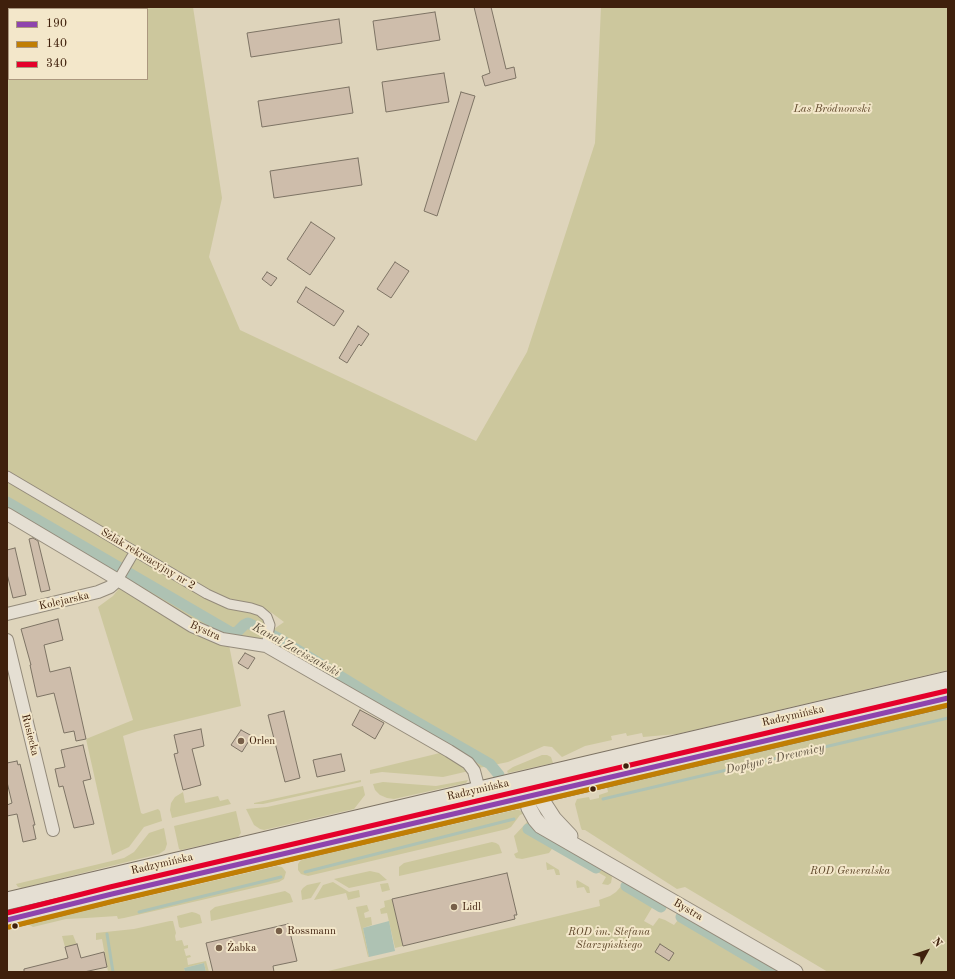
<!DOCTYPE html>
<html>
<head>
<meta charset="utf-8">
<style>
	body { margin:0 }
	#map { position:relative; width:955px; height:979px; overflow:hidden; background:#ded4bb; font-family:"Old Standard TT",serif }
	canvas { display:block }
	.frame { position:absolute; inset:0; border:8px solid #3f200c; pointer-events:none }
	.legend { position:absolute; left:8px; top:8px; width:140px; height:72px; box-sizing:border-box; background:#f3e7ca; border:1px solid #ab977e; margin:0; padding:5px 7px; list-style:none; font-size:12px; color:#3f200c }
	.legend li { display:flex; align-items:center; gap:8px; height:20px }
	.legend b { width:20px; border:1px solid #ab977e }
	.north { position:absolute; left:907px; top:931px; width:40px; height:40px; -webkit-text-stroke:3px #f3e7ca; paint-order:stroke; rotate:50deg; font-size:11px; font-weight:700; line-height:16px; text-align:center; color:#3f200c }
	.north::after { content:''; display:block; margin:auto; width:14px; height:18px; background:#3f200c; clip-path:polygon(50% 0,100% 100%,50% 72%,0 100%) }
</style>
</head>
<body>
<div id="map">
<canvas width="955" height="979"></canvas>
<div class="frame"></div>
<ul class="legend">
<li><b style="height:5px;background:#8e44ad"></b>190</li>
<li><b style="height:5px;background:#c07e04"></b>140</li>
<li><b style="height:5px;background:#e4002b"></b>340</li>
</ul>
<div class="north">N</div>
</div>
<script>
const c = document.querySelector('canvas').getContext('2d');
c.lineJoin = 'round';
function paint(path, color) {
  c.fillStyle = color;
  c.fill(path, 'evenodd');
}
function poly(rows) {
  const path = new Path2D();
  for (const r of rows) {
    path.moveTo(r[0], r[1]);
    for (let i = 2; i < r.length; i += 2) path.lineTo(r[i], r[i + 1]);
  }
  return path;
}
function stroke(path, color, width, dash) {
  c.strokeStyle = color;
  c.lineWidth = width;
  c.lineCap = dash ? 'butt' : 'round';
  c.setLineDash(dash || []);
  c.stroke(path);
}
function write(font, color, halo, rows, align = 'center') {
  c.font = font + ' "Old Standard TT",serif';
  c.lineWidth = 4;
  c.setLineDash([]);
  c.textBaseline = 'middle';
  c.strokeStyle = halo;
  c.fillStyle = color;
  for (const [text, x, y, turn = 0] of rows) {
    c.save();
    c.translate(x, y);
    c.rotate((+turn || 0) * Math.PI / 180);
    c.textAlign = isNaN(turn) ? turn : align;
    if (halo) c.strokeText(text, 0, 0);
    c.fillText(text, 0, 0);
    c.restore();
  }
}
const green = poly([
	[7,7,193,7,222,198,209,257,240,330,476,441,527,352,595,143,601,7,948,7,948,670,677,734,643,737,642,733,627,736,626,733,611,736,612,740,585,746,562,757,552,747,544,746,508,762,479,768,276,646,272,637,274,629,284,622,272,613,259,607,255,612,267,622,265,630,247,621,243,623,236,630,232,631,7,500],
	[9,9,147,9,147,79,9,79],
	[7,504,120,570,117,575,7,509],
	[126,573,230,634,237,634,248,625,265,632,264,636,259,640,231,636,205,627,180,612,163,600,141,590,123,579],
	[121,586,189,632,229,645,241,706,138,731,123,736,141,813,143,814,158,809,160,811,162,821,144,827,129,847,112,855,86,739,133,720,98,607,113,596],
	[948,708,948,972,828,972,685,887,677,889,585,830,582,830,581,828,575,804,577,799,589,797,590,800,599,798,599,795,608,792,607,787],
	[444,752,469,771,443,777,382,772,370,774,370,770],
	[542,755,547,755,551,757,553,763,508,773,507,771,513,767],
	[361,780,361,782,263,804,254,804,254,803],
	[468,780,466,783,394,799,387,798,380,795,375,790,373,784,383,782,436,786],
	[363,786,365,795,354,809,264,830,260,829,254,825,246,809,267,807],
	[183,792,185,803,218,796,220,801,228,799,231,804,172,818,170,810,171,803,175,797],
	[515,810,519,810,525,813,520,815,511,827,507,829,308,876,301,874,298,870,298,864,300,861,304,859],
	[236,811,241,833,238,837,181,850,179,849,174,826],
	[531,821,609,872,612,877,611,883,608,885,602,884,606,877,554,846,549,853,522,859,516,858,514,854,518,852,514,836,527,822],
	[164,828,167,844,165,850,159,854,22,888,18,887,16,884,124,858,134,852,149,833],
	[492,842,496,843,499,845,502,853,399,876,399,867,404,863],
	[546,862,559,870,560,875,556,875,554,869,547,870],
	[277,866,282,867,286,872,284,879,279,882,124,918,118,919,117,916,86,918,66,919,33,927,28,924],
	[370,871,379,873,387,880,349,888,334,879],
	[577,880,589,887,590,893,587,893,584,887,577,888,576,882],
	[321,882,311,898,302,900,301,891,303,888,307,885],
	[333,882,349,892,359,890,360,897,348,900,346,893,314,900,323,885],
	[388,883,390,890,382,892,380,884],
	[624,883,628,884,656,901,644,921,653,926,659,918,665,920,674,925,678,920,764,972,324,972,600,906,599,900,610,896,616,892],
	[285,891,290,894,293,902,211,921,210,911,215,907],
	[392,899,403,946,395,948,387,913,381,914,380,909,385,907,384,901],
	[367,905,369,911,364,913,365,918,371,917,372,925,363,928,369,957,368,957,356,907],
	[192,912,196,913,200,915,202,923,181,928,179,927,177,916],
	[170,921,173,921,176,933,175,936,176,941,182,940,184,946,188,945,188,948,184,949,186,956,190,955,191,957,187,958,188,965,206,961,209,972,206,972,204,963,184,968,185,972,108,972,102,939,96,940,96,933,134,929],
	[73,935,77,945,65,947,62,936]
]);
const water = poly([
	[389,921,395,951,369,957,363,928],
	[204,963,206,972,185,972,184,968]
]);
const stream = poly([
	[603,799,948,718],
	[305,872,514,819],
	[139,912,281,877],
	[107,934,113,972]
]);
const canal = poly([
	[7,502,232,633,237,632,244,625,248,623,278,638,382,702,490,764,499,775],
	[528,829,596,868],
	[626,886,661,907],
	[681,917,774,972]
]);
const building = poly([
	[474,7,491,7,506,69,514,67,516,78,485,86,482,76,490,73,474,7],
	[435,12,440,40,377,50,373,21,435,12],
	[339,19,342,43,251,57,247,33,339,19],
	[444,73,449,102,386,112,382,82,444,73],
	[349,87,353,113,262,127,258,101,349,87],
	[461,92,475,96,437,216,424,211,461,92],
	[358,158,362,185,274,198,270,171,358,158],
	[311,222,335,238,310,275,287,259,311,222],
	[395,262,409,271,391,298,377,289,395,262],
	[267,272,277,278,271,286,262,279,267,272],
	[306,287,344,311,334,326,297,302,306,287],
	[358,326,369,334,361,346,359,344,347,363,339,358,358,326],
	[33,538,38,541,50,590,41,592,29,539,33,538],
	[15,548,26,595,13,598,7,574,7,550,15,548],
	[58,619,63,640,44,645,50,672,70,667,86,739,76,741,74,731,64,733,54,693,37,697,30,665,31,665,21,629,58,619],
	[245,653,255,658,248,669,238,663,245,653],
	[360,710,384,723,375,739,352,725,360,710],
	[284,711,300,778,285,782,268,715,284,711],
	[201,729,204,746,192,749,201,785,183,790,174,754,178,753,174,735,201,729],
	[241,730,252,736,242,752,231,745,241,730],
	[83,745,91,779,83,781,94,824,74,828,63,786,59,787,55,769,65,767,61,750,83,745],
	[341,754,345,771,317,777,313,760,341,754],
	[17,761,18,765,20,764,35,825,33,825,36,839,23,842,17,814,7,816,7,805,12,803,7,782,7,763,17,761],
	[507,873,517,915,514,915,515,919,403,946,392,899,507,873],
	[288,924,297,961,273,966,274,972,213,972,206,943,288,924],
	[77,944,81,958,104,952,107,967,84,972,24,972,24,969,68,958,65,947,77,944],
	[660,944,674,953,669,961,655,952,660,944]
]);
const pedestrian = poly([
	[7,476,207,594,229,604,251,608,260,611,267,617,270,625,266,646],
	[118,580,135,551]
]);
const minor = poly([
	[7,514,118,580,192,626,222,639,266,646,449,751,468,763,474,771,479,790],
	[7,614,98,592,110,587,118,580],
	[7,640,53,830]
]);
const tertiary = poly([
	[532,785,554,819,570,836],
	[526,787,525,793,529,808,535,819,541,826,795,972]
]);
const secondary = poly([
	[7,901,948,680],
	[7,920,112,894,948,698]
]);
const bus1 = poly([
	[7,920,112,894,948,698]
]);
const bus2 = poly([
	[9,927,114,901,948,705]
]);
const bus3 = poly([
	[7,913,110,887,946,691]
]);
const markers = [
	[241,741,4,"#775f49"],
	[626,766,3.5,"#3f200c"],
	[593,789,3.5,"#3f200c"],
	[454,907,4,"#775f49"],
	[15,926,3.5,"#3f200c"],
	[279,931,4,"#775f49"],
	[219,948,4,"#775f49"]
];
const parkNames = [
	["Las Bródnowski",832,109],
	["ROD Generalska",850,871],
	["ROD im. Stefana",609,932],
	["Starzyńskiego",609,945]
];
const streetNames = [
	["Szlak rekreacyjny nr 2",148,559,31],
	["Kolejarska",64,601,-13],
	["Bystra",205,631,24],
	["Radzymińska",793,716,-13],
	["Rusiecka",30,735,76],
	["Radzymińska",478,790,-13],
	["Radzymińska",162,864,-13],
	["Bystra",688,910,30]
];
const poiNames = [
	["Orlen",249,741],
	["Lidl",462,907],
	["Rossmann",287,931],
	["Żabka",227,948]
];
const waterNames = [
	["Kanał Zaciszański",296,650,29],
	["Dopływ z Drewnicy",775,759,-13]
];
paint(green, '#ccc79d');
paint(water, '#aec2b3');
stroke(stream, '#aec2b3', 3);
stroke(canal, '#aec2b3', 11);
paint(building, '#cebdab');
stroke(building, '#7d7364', 1);
stroke(pedestrian, '#948b7b', 11);
stroke(minor, '#948b7b', 14);
stroke(tertiary, '#948b7b', 17);
stroke(secondary, '#7d7364', 19);
stroke(pedestrian, '#e5dfd3', 9);
stroke(minor, '#e5dfd3', 12);
stroke(tertiary, '#e5dfd3', 15);
stroke(secondary, '#e5dfd3', 17);
stroke(bus1, '#8e44ad', 5);
stroke(bus2, '#c07e04', 5);
stroke(bus3, '#e4002b', 5);
for (const [x, y, r, color] of markers) {
  const dot = new Path2D();
  dot.arc(x, y, r, 0, 2 * Math.PI);
  c.fillStyle = color;
  c.fill(dot);
  stroke(dot, '#f3e7ca', 1.5);
}
write('italic 11px', '#5f472a', '#f3e7ca', parkNames);
write('11px', '#3f200c', '#f3e7ca', streetNames);
write('11px', '#3f200c', '#f3e7ca', poiNames, 'left');
write('italic 12px', '#5a4e3d', '#f3e7ca', waterNames);
</script>
</body>
</html>
